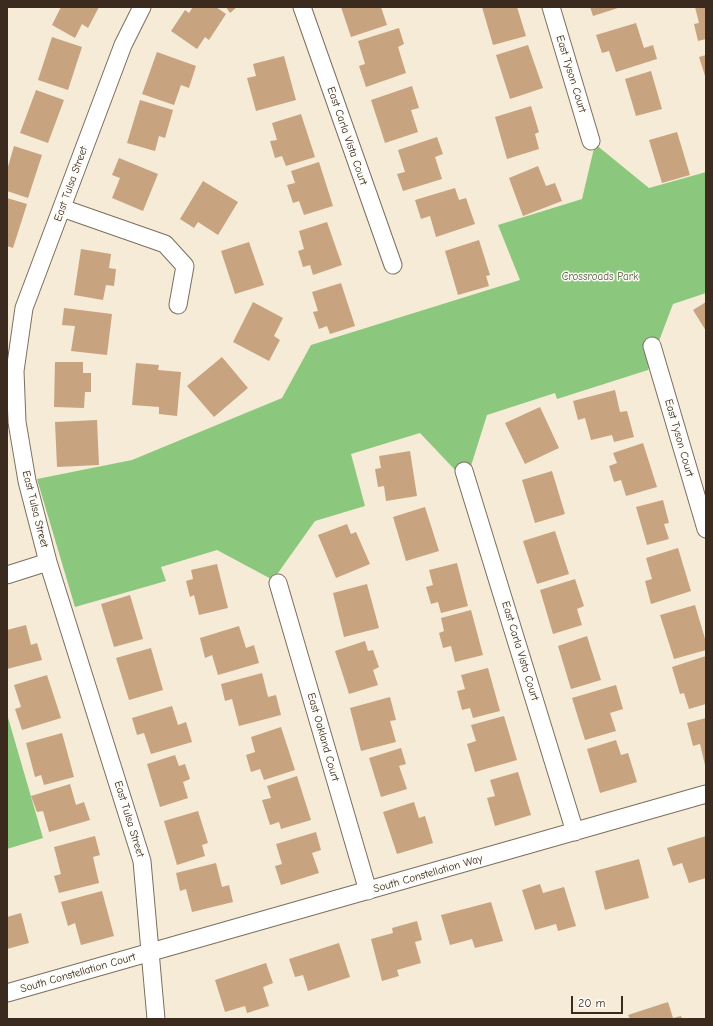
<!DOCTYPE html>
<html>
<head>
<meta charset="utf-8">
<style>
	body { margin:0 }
	#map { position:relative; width:713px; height:1026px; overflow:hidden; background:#f6ebd7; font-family:"Comic Neue",sans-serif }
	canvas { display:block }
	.frame { position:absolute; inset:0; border:8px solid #3b2a1e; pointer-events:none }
	.scale { position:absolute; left:571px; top:996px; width:52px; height:18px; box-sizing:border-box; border:2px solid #3b2a1e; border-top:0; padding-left:5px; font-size:12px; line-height:14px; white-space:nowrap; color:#3b2a1e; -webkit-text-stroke:3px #fdfcf7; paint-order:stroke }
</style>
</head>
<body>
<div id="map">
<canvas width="713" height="1026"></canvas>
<div class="frame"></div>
<div class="scale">20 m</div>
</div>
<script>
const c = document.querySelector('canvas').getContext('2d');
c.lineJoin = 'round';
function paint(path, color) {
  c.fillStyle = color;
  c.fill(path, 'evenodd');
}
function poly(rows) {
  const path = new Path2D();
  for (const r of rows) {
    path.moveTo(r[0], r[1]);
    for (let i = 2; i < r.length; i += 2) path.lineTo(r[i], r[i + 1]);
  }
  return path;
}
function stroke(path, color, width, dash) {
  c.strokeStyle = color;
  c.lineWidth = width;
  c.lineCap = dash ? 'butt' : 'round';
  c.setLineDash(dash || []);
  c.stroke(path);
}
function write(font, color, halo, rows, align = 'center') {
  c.font = font + ' "Comic Neue",sans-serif';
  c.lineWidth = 3;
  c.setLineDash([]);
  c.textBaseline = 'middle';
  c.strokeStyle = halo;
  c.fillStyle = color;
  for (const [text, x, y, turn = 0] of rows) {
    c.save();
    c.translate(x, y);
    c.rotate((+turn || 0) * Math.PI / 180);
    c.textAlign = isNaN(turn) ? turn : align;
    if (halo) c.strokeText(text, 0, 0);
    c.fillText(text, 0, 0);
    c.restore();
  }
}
const green = poly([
	[595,144,649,188,706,172,706,293,673,304,648,370,557,399,555,393,487,415,470,469,456,471,420,433,351,454,365,506,315,521,273,580,217,550,161,567,166,581,75,607,37,479,132,460,282,398,311,345,520,280,498,225,582,199],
	[7,714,43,838,7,849]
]);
const building = poly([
	[61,7,99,7,88,28,82,24,75,38,52,25],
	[193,7,216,7,226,14,209,40,205,37,197,49,171,31,185,10,189,13],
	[226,7,237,7,230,13],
	[341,7,381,7,387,25,351,37],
	[482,7,517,7,526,36,493,45],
	[590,7,621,7,593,16],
	[695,7,706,7,706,39,698,41,694,24,699,23],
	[636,23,644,48,653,45,657,59,616,72,609,51,602,53,596,35],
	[399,28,404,44,398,47,406,73,366,87,359,66,365,64,358,41],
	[52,37,82,47,68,90,38,80],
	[528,45,543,88,510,99,496,55],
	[157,52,196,66,189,88,181,85,174,105,142,94],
	[706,55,706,79,699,57],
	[284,56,296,100,256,111,247,78,256,76,253,64],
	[651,71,662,109,636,116,625,79],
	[412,86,419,108,411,110,418,132,385,143,371,100],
	[36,90,64,100,48,143,20,133],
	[140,100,173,110,165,138,159,136,155,151,127,143],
	[531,106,539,132,535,134,539,149,507,159,495,117],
	[301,114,315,157,286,166,282,156,275,158,270,141,277,140,272,123],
	[677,132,690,175,662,183,649,140],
	[437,137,443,154,435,157,442,179,403,191,397,174,405,172,398,150],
	[14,146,42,155,28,198,7,191,7,170],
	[119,158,158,174,143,211,112,198,120,178,112,175],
	[319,162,333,206,304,215,299,201,293,203,287,185,295,183,291,171],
	[538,166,546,186,555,183,562,201,523,216,509,178],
	[203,181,238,202,218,235,198,222,194,228,180,219],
	[455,188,459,200,466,198,475,224,436,237,430,216,421,219,415,200],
	[7,198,27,204,13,248,7,246],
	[327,222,342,265,313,275,310,265,303,267,298,251,304,249,299,231],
	[479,240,490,275,486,276,489,286,458,295,445,251],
	[249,242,264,285,235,294,221,251],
	[81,249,111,254,109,268,116,269,114,286,106,285,103,300,74,295],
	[341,283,355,326,330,334,327,326,319,329,313,312,318,311,312,292],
	[253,302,283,318,274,336,280,340,269,361,233,342],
	[706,302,706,331,693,310],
	[64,308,112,314,107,355,71,351,75,326,62,325],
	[222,357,248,388,214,417,187,386],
	[55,362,83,362,83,373,91,373,91,392,85,392,84,408,54,407],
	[136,363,159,365,158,370,181,372,177,416,159,414,159,407,132,405],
	[615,390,620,412,627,411,634,437,614,442,612,435,591,440,585,418,578,420,573,401],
	[540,407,559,448,525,464,505,423],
	[97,420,99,465,57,467,55,422],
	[643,443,657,487,626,496,621,480,614,482,609,466,617,463,613,453],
	[410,451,417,496,386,501,384,486,378,487,375,469,381,468,379,456],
	[552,471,565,514,535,523,522,480],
	[663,500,669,523,664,524,669,539,647,545,636,507],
	[425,507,439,551,406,561,393,517],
	[347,524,351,534,356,532,370,564,336,578,318,535],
	[555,531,569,574,537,584,523,541],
	[678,548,691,591,651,604,645,581,652,579,646,558],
	[457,563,468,606,441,613,438,602,431,604,426,587,433,585,429,570],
	[217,564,228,608,199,615,194,595,190,597,186,581,193,579,191,570],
	[575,579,584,606,577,609,582,625,553,634,540,590],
	[367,584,379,628,344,637,333,593],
	[130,595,143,639,114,647,101,604],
	[695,605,706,642,706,650,674,659,660,615],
	[471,610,483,655,455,662,451,646,443,648,439,633,444,631,441,618],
	[26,625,31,645,37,643,42,660,7,669,7,630],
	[239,626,246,648,254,645,259,663,218,675,212,655,205,658,200,638],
	[587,636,601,680,571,689,558,646],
	[365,641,368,651,373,650,379,667,373,670,378,685,349,694,335,651],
	[151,648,163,690,129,700,116,658],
	[706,656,706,704,689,709,684,693,680,694,672,667],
	[488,668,500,711,473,718,470,708,462,710,457,691,465,689,461,675],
	[262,673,268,697,276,695,281,715,239,726,232,699,225,701,221,684],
	[47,675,61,718,22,730,15,709,21,707,14,685],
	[616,685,623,709,610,713,616,731,585,740,572,698],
	[390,697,396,720,390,721,396,742,361,751,350,708],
	[172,706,178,725,186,722,192,742,151,754,144,733,137,735,132,718],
	[504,716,517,760,475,772,467,744,476,741,471,725],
	[706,718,706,765,705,765,700,744,693,746,687,723],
	[281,727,295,770,264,780,260,769,251,772,246,755,255,752,251,737],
	[62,733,74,777,44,785,41,775,35,777,26,743],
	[616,740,621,755,628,753,637,782,600,793,587,749],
	[401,748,406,764,399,766,407,789,381,797,369,758],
	[175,755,179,766,185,764,190,779,183,782,188,798,160,807,147,764],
	[518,772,531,815,495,826,487,798,495,796,490,780],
	[297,776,311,820,281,829,279,822,270,825,262,800,271,798,267,786],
	[70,784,76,805,84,802,90,820,49,832,43,811,37,812,31,796],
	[414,802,419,818,425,816,433,843,397,854,383,812],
	[198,811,208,843,202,845,205,856,177,865,164,821],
	[316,832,321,850,312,853,319,873,281,885,275,866,282,864,276,844],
	[95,836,100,855,93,857,99,883,59,893,54,876,61,874,54,847],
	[706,836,706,878,689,883,682,863,673,866,667,848],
	[639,859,649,898,605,910,595,871],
	[216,863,222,887,229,885,233,902,192,912,186,889,180,891,176,873],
	[540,884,543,893,564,887,576,926,558,931,556,924,535,930,522,890],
	[102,891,114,936,81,945,75,923,68,926,61,902],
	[491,902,503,941,475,948,472,939,450,945,441,915],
	[21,913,29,943,7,949,7,917],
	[417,921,422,940,415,942,421,963,397,970,399,976,382,981,371,939,393,933,392,928],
	[339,943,350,977,308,991,303,975,295,977,289,959],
	[266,963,273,983,263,987,269,1006,247,1013,245,1006,225,1012,215,980],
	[668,1002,673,1018,681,1016,682,1019,630,1019,628,1015]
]);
const street = poly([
	[142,7,123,45,24,308,15,371,17,422,27,481,48,562,142,861,156,1019],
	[302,7,393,265],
	[551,7,591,141],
	[62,208,165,244,185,266,178,305],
	[652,346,706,529],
	[464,471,575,832],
	[7,575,48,562],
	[278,583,368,891],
	[7,993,706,794]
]);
const streetNames = [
	["East Tyson Court",571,74,73],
	["East Carla Vista Court",347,136,71],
	["East Tulsa Street",71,184,-70],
	["East Tyson Court",679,438,74],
	["East Tulsa Street",35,509,76],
	["East Carla Vista Court",520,651,73],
	["East Oakland Court",323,737,74],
	["East Tulsa Street",129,819,73],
	["South Constellation Way",428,874,-16],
	["South Constellation Court",78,973,-16]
];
const parkNames = [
	["Crossroads Park",600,277]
];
paint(green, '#8bc87e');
paint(building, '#c8a380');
stroke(street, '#7c6e5f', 19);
stroke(street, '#fff', 17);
write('11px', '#3b2a1e', '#fdfcf7', streetNames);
write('11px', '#53593b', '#fdfcf7', parkNames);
</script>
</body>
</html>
